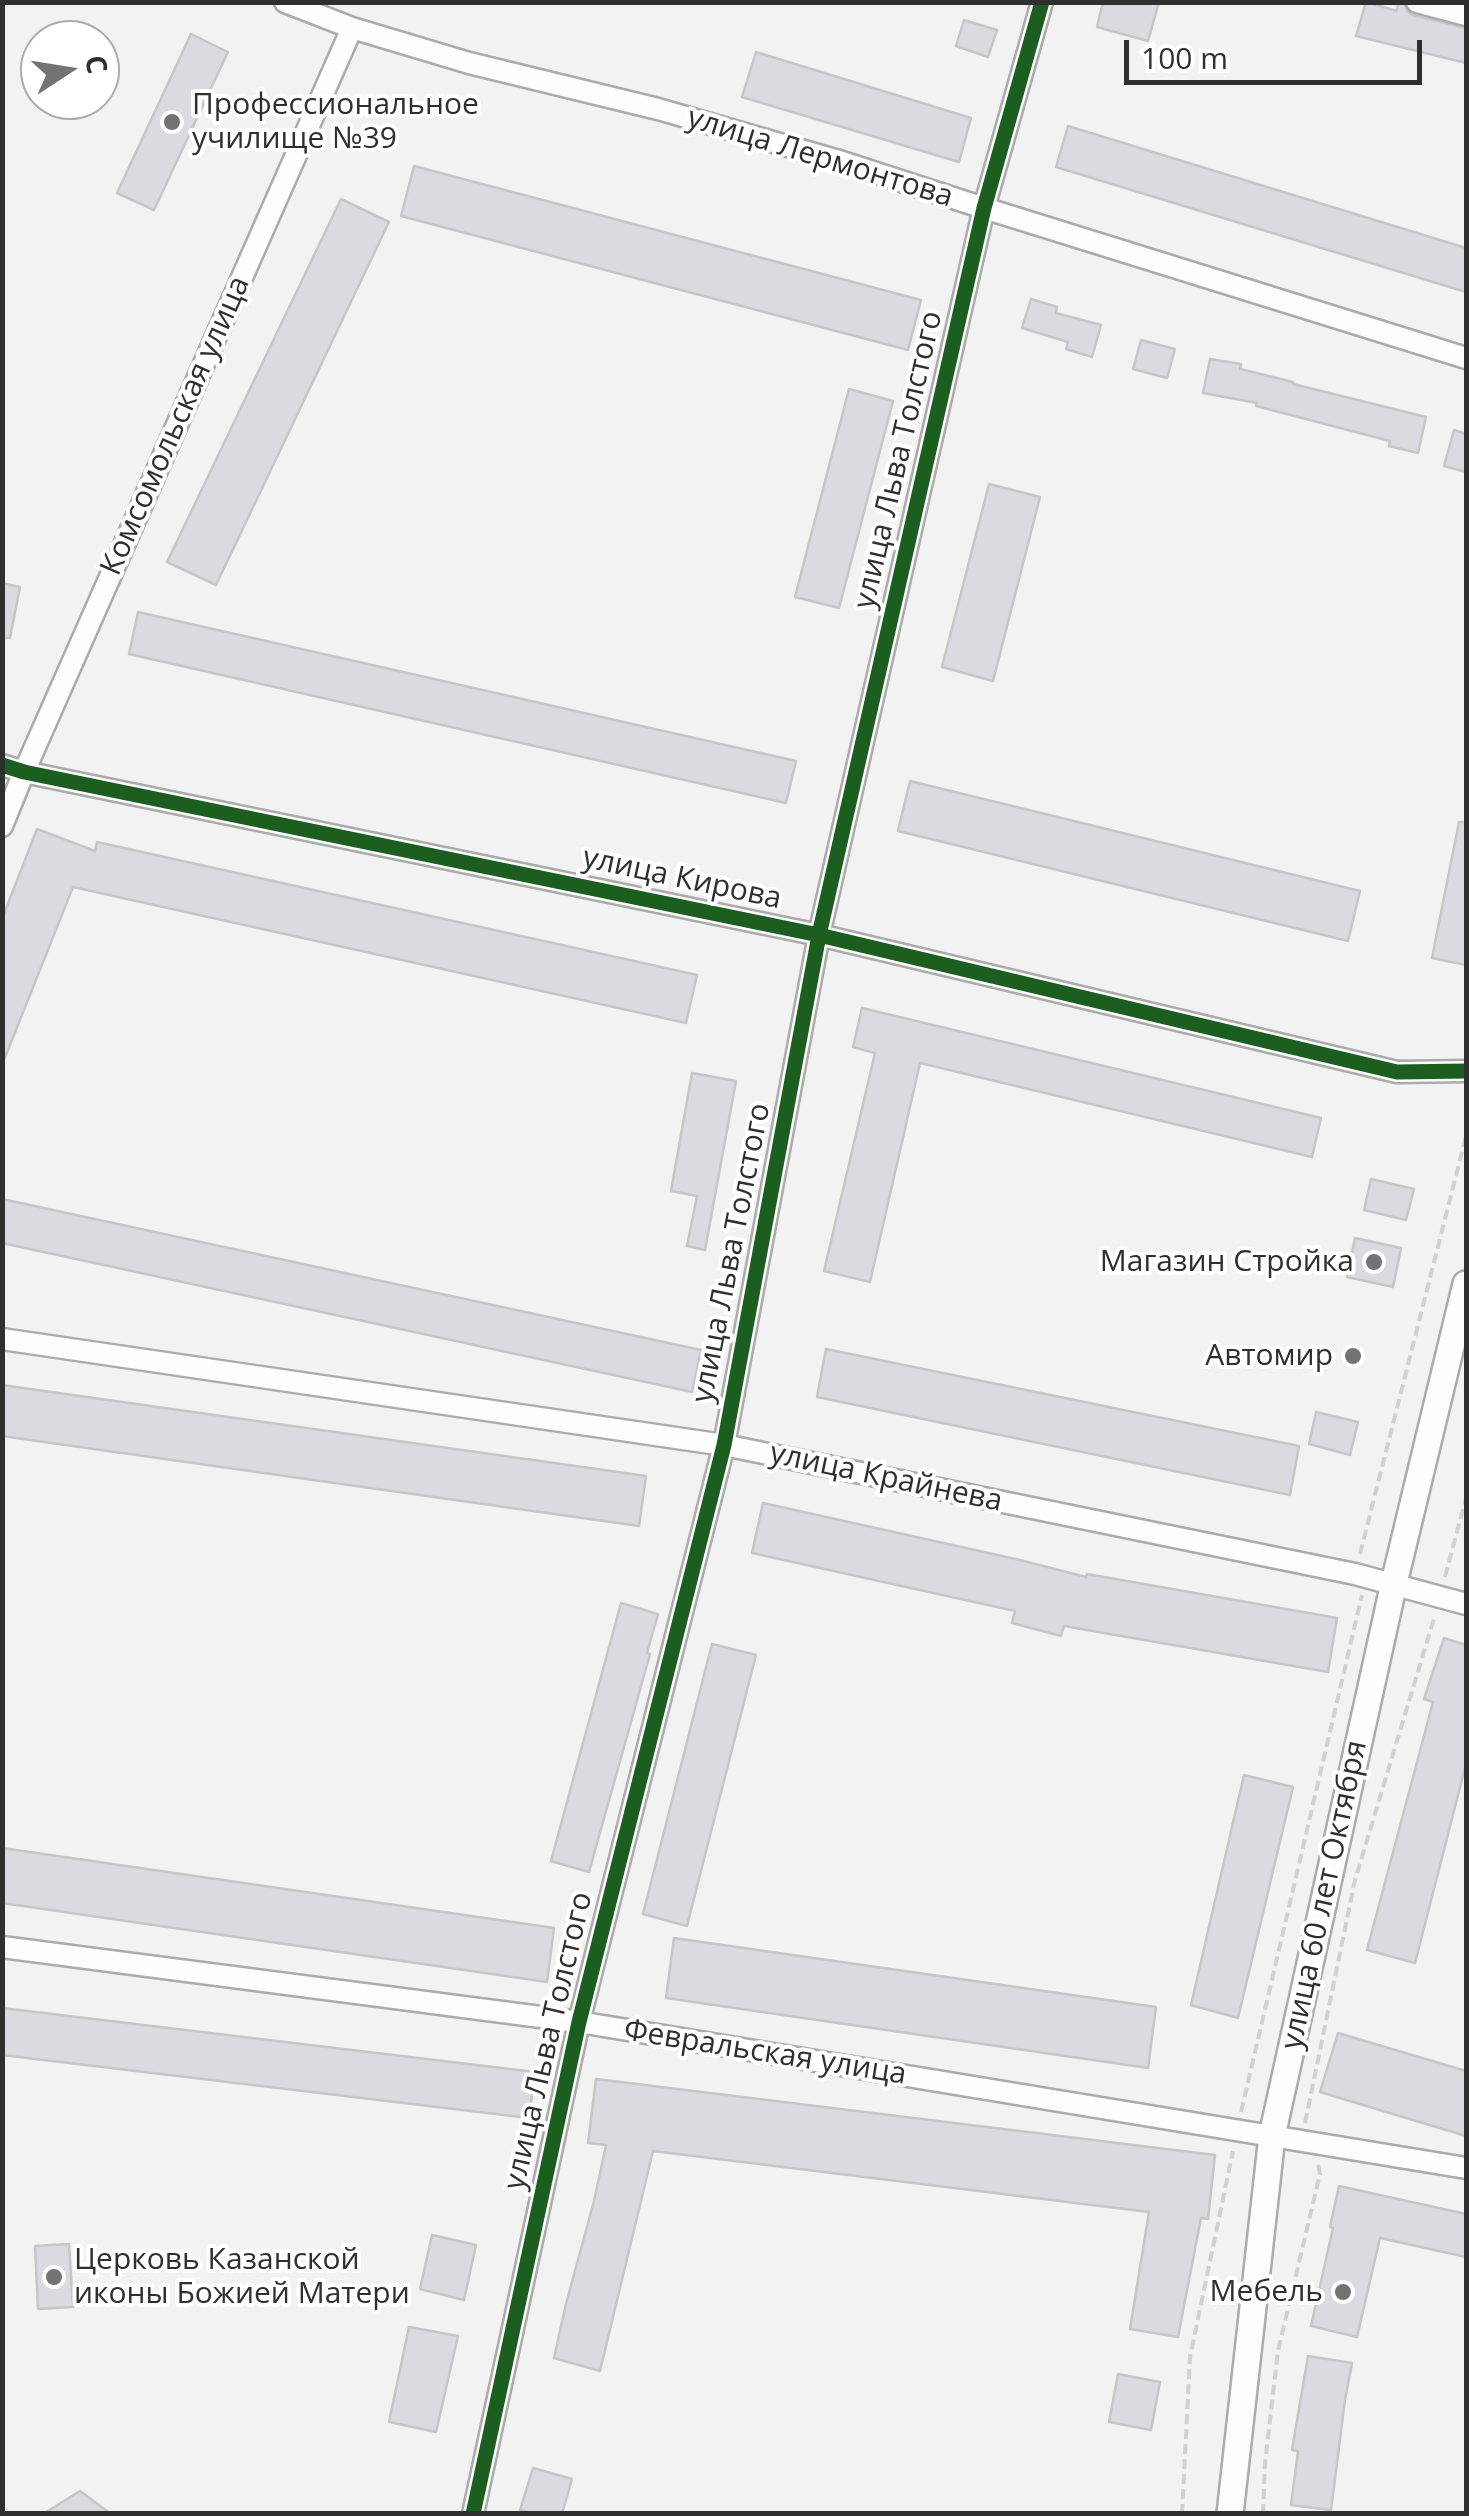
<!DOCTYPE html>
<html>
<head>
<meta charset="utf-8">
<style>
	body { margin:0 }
	#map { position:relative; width:1469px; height:2516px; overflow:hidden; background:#f2f2f2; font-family:"Open Sans",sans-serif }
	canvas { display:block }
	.frame { position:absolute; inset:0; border:5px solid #302f30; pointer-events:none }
	.north { position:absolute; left:20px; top:20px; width:100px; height:100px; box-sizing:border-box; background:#fff; border:2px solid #acacac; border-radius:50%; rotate:78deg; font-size:28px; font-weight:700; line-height:40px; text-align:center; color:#302f30 }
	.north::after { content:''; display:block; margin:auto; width:35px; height:45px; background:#747374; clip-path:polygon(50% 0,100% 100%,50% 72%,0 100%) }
	.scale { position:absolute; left:1124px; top:40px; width:298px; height:45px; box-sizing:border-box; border:5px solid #302f30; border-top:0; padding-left:12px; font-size:30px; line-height:35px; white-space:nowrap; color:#302f30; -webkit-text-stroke:8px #fff; paint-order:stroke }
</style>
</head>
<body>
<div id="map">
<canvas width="1469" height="2516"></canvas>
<div class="frame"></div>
<div class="north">С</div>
<div class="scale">100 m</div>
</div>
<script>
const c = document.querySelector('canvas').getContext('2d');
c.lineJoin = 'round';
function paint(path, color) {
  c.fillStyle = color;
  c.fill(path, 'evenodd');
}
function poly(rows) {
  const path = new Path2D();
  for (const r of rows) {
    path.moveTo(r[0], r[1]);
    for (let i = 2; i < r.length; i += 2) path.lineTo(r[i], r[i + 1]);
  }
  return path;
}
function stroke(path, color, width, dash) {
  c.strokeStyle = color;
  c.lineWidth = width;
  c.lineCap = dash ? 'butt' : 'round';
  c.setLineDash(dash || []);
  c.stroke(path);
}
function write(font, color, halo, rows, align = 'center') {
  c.font = font + ' "Open Sans",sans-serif';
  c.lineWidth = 8;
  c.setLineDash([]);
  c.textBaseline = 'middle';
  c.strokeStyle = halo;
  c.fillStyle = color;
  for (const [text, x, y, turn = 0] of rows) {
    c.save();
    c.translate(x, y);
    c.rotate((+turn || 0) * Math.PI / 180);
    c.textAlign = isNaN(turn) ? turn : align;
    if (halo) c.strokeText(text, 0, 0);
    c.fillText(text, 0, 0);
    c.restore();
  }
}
const building = poly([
	[1103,2,1159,2,1148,41,1097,27,1103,2],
	[1366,2,1397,11,1398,2,1404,2,1407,11,1413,15,1466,28,1466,63,1356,36,1366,2],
	[964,20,997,30,988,57,956,46,964,20],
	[191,34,228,52,154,210,117,193,191,34],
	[756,52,971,118,959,162,742,97,756,52],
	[1068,126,1466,248,1466,292,1056,167,1068,126],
	[414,166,921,300,908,350,401,216,414,166],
	[341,199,389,222,216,585,167,562,341,199],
	[1031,299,1057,307,1056,313,1101,325,1092,357,1066,349,1068,342,1022,328,1031,299],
	[1141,340,1175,349,1167,378,1133,369,1141,340],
	[1210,359,1241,364,1240,369,1293,382,1293,384,1426,417,1418,453,1389,446,1390,441,1256,406,1257,403,1203,393,1210,359],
	[849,389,893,401,839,608,795,597,849,389],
	[1454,430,1466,434,1466,472,1444,466,1454,430],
	[989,484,1040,497,993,681,942,667,989,484],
	[2,583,20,587,10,638,2,638,2,583],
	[138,612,796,761,786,803,129,654,138,612],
	[910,781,1360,891,1348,941,898,831,910,781],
	[1459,822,1466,822,1466,965,1432,958,1459,822],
	[37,829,95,851,97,842,697,975,686,1023,73,887,2,1065,2,919,37,829],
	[862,1008,1321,1118,1312,1157,920,1063,870,1282,824,1271,875,1053,853,1047,862,1008],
	[692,1073,736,1081,705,1250,687,1246,697,1196,671,1191,692,1073],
	[1371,1179,1414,1189,1406,1220,1364,1210,1371,1179],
	[2,1199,701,1350,692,1392,2,1243,2,1199],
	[1355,1238,1401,1248,1393,1287,1347,1277,1355,1238],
	[826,1349,1299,1446,1290,1495,817,1397,826,1349],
	[2,1385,646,1476,639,1526,2,1436,2,1385],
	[1316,1412,1358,1422,1350,1455,1309,1444,1316,1412],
	[763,1503,1020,1560,1086,1577,1087,1574,1337,1618,1328,1672,1064,1626,1061,1636,1012,1623,1015,1611,752,1553,763,1503],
	[621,1603,658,1614,647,1653,650,1654,589,1872,551,1861,621,1603],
	[1444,1638,1466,1645,1466,1764,1415,1963,1367,1950,1433,1702,1424,1699,1444,1638],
	[712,1644,756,1655,687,1926,643,1914,712,1644],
	[1244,1775,1293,1787,1238,2018,1191,2005,1244,1775],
	[2,1848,554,1928,547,1982,2,1903,2,1848],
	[674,1938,1156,2007,1148,2068,666,1998,674,1938],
	[2,2008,535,2072,529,2118,2,2055,2,2008],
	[1338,2033,1466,2071,1466,2136,1320,2092,1338,2033],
	[596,2079,1215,2155,1208,2219,1201,2218,1178,2337,1130,2329,1149,2212,653,2151,600,2371,554,2358,566,2304,594,2201,606,2145,588,2143,596,2079],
	[1339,2186,1466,2214,1466,2257,1380,2238,1357,2337,1311,2326,1333,2228,1330,2227,1339,2186],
	[432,2235,476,2245,464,2300,420,2289,432,2235],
	[69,2244,73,2307,38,2309,35,2246,69,2244],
	[409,2327,458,2336,436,2432,389,2422,409,2327],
	[1308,2356,1352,2363,1345,2400,1331,2510,1291,2505,1298,2451,1292,2450,1308,2356],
	[1118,2374,1160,2382,1151,2430,1109,2422,1118,2374],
	[533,2468,572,2479,562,2514,534,2514,520,2510,533,2468],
	[80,2491,111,2514,43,2514,80,2491]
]);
const path = poly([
	[1360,1554,1466,1136],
	[1445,1577,1466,1498],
	[1241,2112,1362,1595],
	[1305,2123,1355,1880,1435,1615],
	[1182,2514,1190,2357,1233,2151],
	[1263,2514,1265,2463,1278,2351,1320,2174,1318,2164]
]);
const minor = poly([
	[285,2,352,28,469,63,658,109,836,160,984,208,1466,358],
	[1417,2,1466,15],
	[2,765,24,772,819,935,1397,1072,1466,1071],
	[2,826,24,772,352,28],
	[2,1339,724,1445,1355,1574,1466,1604],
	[2,1947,579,2022,1466,2168],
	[473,2514,579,2022,724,1445,819,935,984,208,1042,2]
]);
const major = poly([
	[1230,2514,1272,2136,1394,1583,1466,1284]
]);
const cycleway = poly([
	[2,765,24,772,819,935,1397,1072,1466,1071],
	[473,2514,579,2022,724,1445,819,935,984,208,1042,2]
]);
const markers = [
	[172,122,10,"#747374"],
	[1374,1262,10,"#747374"],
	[1353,1356,10,"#747374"],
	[54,2277,10,"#747374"],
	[1343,2292,10,"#747374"]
];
const poiNames = [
	["Профессиональное",192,105,"left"],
	["училище №39",192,139,"left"],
	["Магазин Стройка",1354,1262],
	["Автомир",1333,1356],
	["Церковь Казанской",74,2260,"left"],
	["иконы Божией Матери",74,2294,"left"],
	["Мебель",1323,2292]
];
const streetNames = [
	["улица Лермонтова",820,158,17],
	["Комсомольская улица",176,426,-66],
	["улица Льва Толстого",899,460,-77],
	["улица Кирова",682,879,12],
	["улица Льва Толстого",732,1253,-79],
	["улица Крайнева",886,1478,12],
	["улица 60 лет Октября",1325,1895,-78],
	["улица Льва Толстого",549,2041,-77],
	["Февральская улица",765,2053,9]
];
paint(building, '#dcdae1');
stroke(building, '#c6c6c7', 2.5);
stroke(minor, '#ababab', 25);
stroke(major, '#ababab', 30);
stroke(path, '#d2d0d2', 4, [10, 5]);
stroke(minor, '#fdfdfd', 20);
stroke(major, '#fdfdfd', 25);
stroke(cycleway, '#1b5e20', 15);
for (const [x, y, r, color] of markers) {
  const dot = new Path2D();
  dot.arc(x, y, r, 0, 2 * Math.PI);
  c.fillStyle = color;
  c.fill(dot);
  stroke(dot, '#fff', 4);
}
write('30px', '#302f30', '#fff', poiNames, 'right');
write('30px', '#302f30', '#fff', streetNames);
</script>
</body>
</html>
